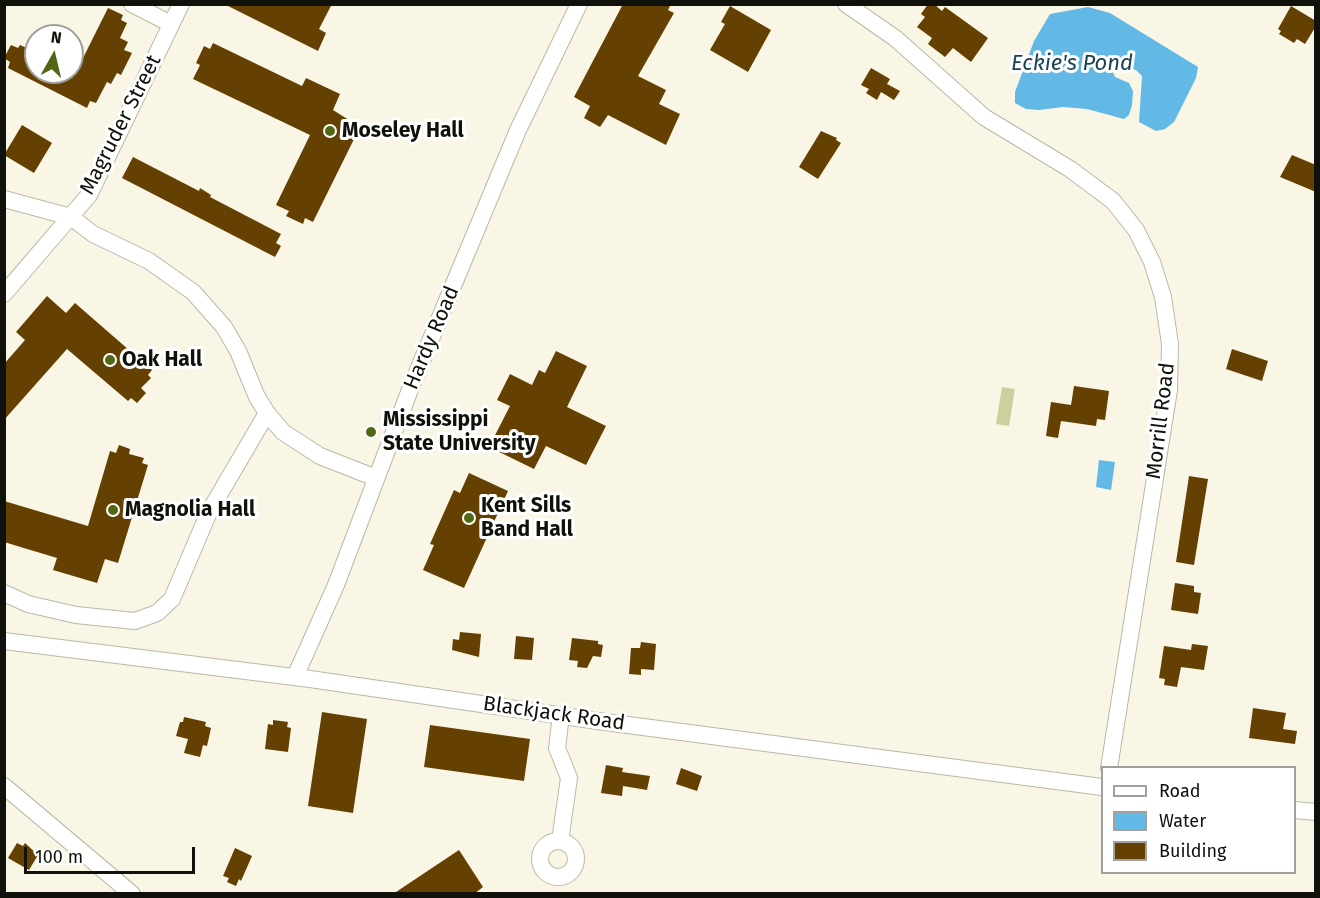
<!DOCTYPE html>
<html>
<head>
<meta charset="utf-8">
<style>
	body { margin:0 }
	#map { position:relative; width:1320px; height:898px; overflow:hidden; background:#f9f6e5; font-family:"Fira Sans",sans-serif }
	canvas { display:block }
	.frame { position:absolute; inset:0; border:6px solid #11110b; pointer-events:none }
	.legend { position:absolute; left:1101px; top:766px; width:195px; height:108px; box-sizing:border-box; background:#fff; border:2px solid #a0a09d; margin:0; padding:8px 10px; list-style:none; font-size:18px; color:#11110b }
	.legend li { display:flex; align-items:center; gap:12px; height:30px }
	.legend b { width:30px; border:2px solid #a0a09d }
	.north { position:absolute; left:24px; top:24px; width:60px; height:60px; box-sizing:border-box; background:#fff; border:2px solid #a0a09d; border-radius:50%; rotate:8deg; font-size:16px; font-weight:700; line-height:24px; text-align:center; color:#11110b }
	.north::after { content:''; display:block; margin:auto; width:21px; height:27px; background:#526714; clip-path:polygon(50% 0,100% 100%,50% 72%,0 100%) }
	.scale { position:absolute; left:24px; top:847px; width:171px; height:27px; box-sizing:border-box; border:3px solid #11110b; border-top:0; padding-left:8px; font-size:18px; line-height:21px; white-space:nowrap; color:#11110b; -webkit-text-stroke:4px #fff; paint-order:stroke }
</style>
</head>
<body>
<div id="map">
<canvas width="1320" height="898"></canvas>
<div class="frame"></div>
<ul class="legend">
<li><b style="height:8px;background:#fff"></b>Road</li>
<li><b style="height:16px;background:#62b9e6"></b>Water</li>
<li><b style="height:16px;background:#644102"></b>Building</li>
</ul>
<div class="north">N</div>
<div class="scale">100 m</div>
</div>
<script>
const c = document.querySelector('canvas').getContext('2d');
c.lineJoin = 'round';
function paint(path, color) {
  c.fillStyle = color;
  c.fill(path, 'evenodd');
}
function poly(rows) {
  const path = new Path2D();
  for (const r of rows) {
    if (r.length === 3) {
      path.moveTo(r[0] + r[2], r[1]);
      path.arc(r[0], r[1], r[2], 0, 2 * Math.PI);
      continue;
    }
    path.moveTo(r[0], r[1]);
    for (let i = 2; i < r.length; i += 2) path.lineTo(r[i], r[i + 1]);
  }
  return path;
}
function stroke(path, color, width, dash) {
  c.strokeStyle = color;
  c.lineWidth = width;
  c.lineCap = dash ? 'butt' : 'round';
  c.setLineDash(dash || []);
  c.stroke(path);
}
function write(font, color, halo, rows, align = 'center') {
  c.font = font + ' "Fira Sans",sans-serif';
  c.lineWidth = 6;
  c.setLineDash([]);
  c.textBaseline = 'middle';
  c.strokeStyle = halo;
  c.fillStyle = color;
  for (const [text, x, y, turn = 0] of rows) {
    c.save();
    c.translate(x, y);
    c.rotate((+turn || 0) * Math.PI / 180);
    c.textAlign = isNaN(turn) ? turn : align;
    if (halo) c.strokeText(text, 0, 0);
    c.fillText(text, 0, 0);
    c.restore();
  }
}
const green = poly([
	[1002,387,1015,389,1009,426,996,424]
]);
const water = poly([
	[1088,7,1110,13,1198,67,1196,78,1174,122,1165,129,1156,131,1139,122,1142,76,1136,70,1120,65,1113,72,1115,77,1129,83,1133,91,1132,105,1129,115,1124,119,1087,109,1063,107,1039,110,1026,109,1015,103,1015,92,1034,41,1050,14],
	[1099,460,1115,462,1111,490,1096,487]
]);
const building = poly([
	[224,4,332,4,319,29,326,33,318,51],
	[623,4,671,4,668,10,674,13,638,76,666,90,659,104,680,114,666,145,608,115,600,127,584,118,590,106,574,97],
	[928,4,934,4,942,11,945,7,988,38,971,62,953,48,945,57,928,44,932,38,917,27,925,17,921,14],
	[730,6,771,30,748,72,710,50,725,24,721,22],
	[1291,6,1316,21,1316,26,1305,44,1297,39,1294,43,1279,34,1281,31,1278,29],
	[108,8,123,15,121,20,127,23,120,38,128,42,124,50,132,53,121,75,117,73,111,84,107,82,96,103,90,101,87,108,8,68,10,62,4,58,11,45,18,48,20,45,36,52,36,72,76,72],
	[213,43,302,86,306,78,340,94,333,110,360,127,313,222,305,218,303,224,286,216,289,211,276,205,310,135,193,79,200,65,196,63,204,46,210,49],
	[871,68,890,79,887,84,900,91,894,100,881,92,877,100,866,93,869,89,861,85],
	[22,125,52,143,34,173,4,155],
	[821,131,837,138,836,140,841,143,818,179,799,167],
	[1292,155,1316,165,1316,192,1280,177],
	[133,157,199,191,200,188,211,195,210,197,281,234,276,243,281,246,275,257,122,178],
	[47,296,66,313,75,303,152,370,148,375,151,378,141,388,146,393,137,403,131,398,128,401,67,349,4,420,4,364,25,340,16,332],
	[1232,349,1268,361,1262,381,1226,369],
	[556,351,587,366,567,407,606,426,586,465,546,446,534,469,489,447,510,406,497,400,510,374,532,385,539,370,545,373],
	[1074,386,1109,391,1105,420,1097,419,1096,426,1061,421,1058,438,1046,436,1051,402,1071,405],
	[119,445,130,449,129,454,144,458,142,463,148,465,118,563,105,559,97,583,53,570,57,558,4,542,4,501,88,526,110,451,116,453],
	[469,473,508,491,464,588,423,570,434,545,430,544,454,490,460,493],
	[1189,476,1208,479,1194,565,1176,562],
	[1175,583,1194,586,1194,592,1201,593,1198,614,1171,610],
	[460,632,481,634,479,657,452,650,453,639,459,640],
	[516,636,534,638,532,660,514,659],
	[572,638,598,641,598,644,603,645,601,657,593,656,587,668,577,667,578,661,569,660],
	[641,642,656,644,654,670,641,669,641,675,629,674,631,648,640,648],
	[1192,644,1208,646,1204,670,1181,667,1177,687,1164,685,1165,679,1159,678,1164,646,1191,650],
	[1253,708,1286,713,1283,729,1297,731,1295,744,1249,738],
	[322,712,367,719,353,813,308,806],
	[184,717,206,722,205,726,211,728,207,746,203,745,200,757,184,753,188,739,176,736,180,722,183,722],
	[273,720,288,722,287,727,291,728,288,752,265,749,268,724,273,725],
	[430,725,530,739,524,781,424,767],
	[606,765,623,768,622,772,650,776,647,790,623,786,622,796,601,793],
	[681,768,702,776,697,791,676,784],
	[17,843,23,846,25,843,38,855,29,870,8,858],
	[235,848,252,856,241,881,239,879,236,886,227,882,229,878,223,876],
	[459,850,483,887,474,894,393,894]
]);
const minor = poly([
	[132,4,171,24],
	[846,4,895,38,984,117,1070,169,1113,201,1136,230,1152,262,1163,297,1170,344,1169,390,1109,768],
	[4,199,71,217,93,234,149,261,193,292,224,327,238,351,257,397,267,413,209,512,172,599,157,613,135,621,76,615,28,604,4,593],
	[4,294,89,195,181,4],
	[267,413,283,432,320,456,376,478],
	[4,641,310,679,605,722,1102,787],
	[295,677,336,585,411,387,518,130,579,4],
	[4,786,132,894],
	[1294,810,1316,812],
	[558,859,18],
	[560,841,569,778,557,748,561,715]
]);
const markers = [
	[330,131,6,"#526714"],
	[110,360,6,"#526714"],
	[371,432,6,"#526714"],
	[113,510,6,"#526714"],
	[469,518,6,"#526714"]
];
const streetNames = [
	["Magruder Street",121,125,-63],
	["Hardy Road",432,338,-67],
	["Morrill Road",1161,421,-83],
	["Blackjack Road",554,714,8]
];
const poiNames = [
	["Moseley Hall",342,131],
	["Oak Hall",122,360],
	["Mississippi",383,420],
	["State University",383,444],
	["Kent Sills",481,506],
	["Band Hall",481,530],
	["Magnolia Hall",125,510]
];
const waterNames = [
	["Eckie's Pond",1072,64]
];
paint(green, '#cad19e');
paint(water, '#62b9e6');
paint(building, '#644102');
stroke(minor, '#bab8a7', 18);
stroke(minor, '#fff', 16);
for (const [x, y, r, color] of markers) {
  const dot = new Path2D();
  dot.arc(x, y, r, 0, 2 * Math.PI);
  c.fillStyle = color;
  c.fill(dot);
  stroke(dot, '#fff', 2);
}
write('21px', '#11110b', '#fff', streetNames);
write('bold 21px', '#11110b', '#fff', poiNames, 'left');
write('italic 22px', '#1b4154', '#fff', waterNames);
</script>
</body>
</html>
